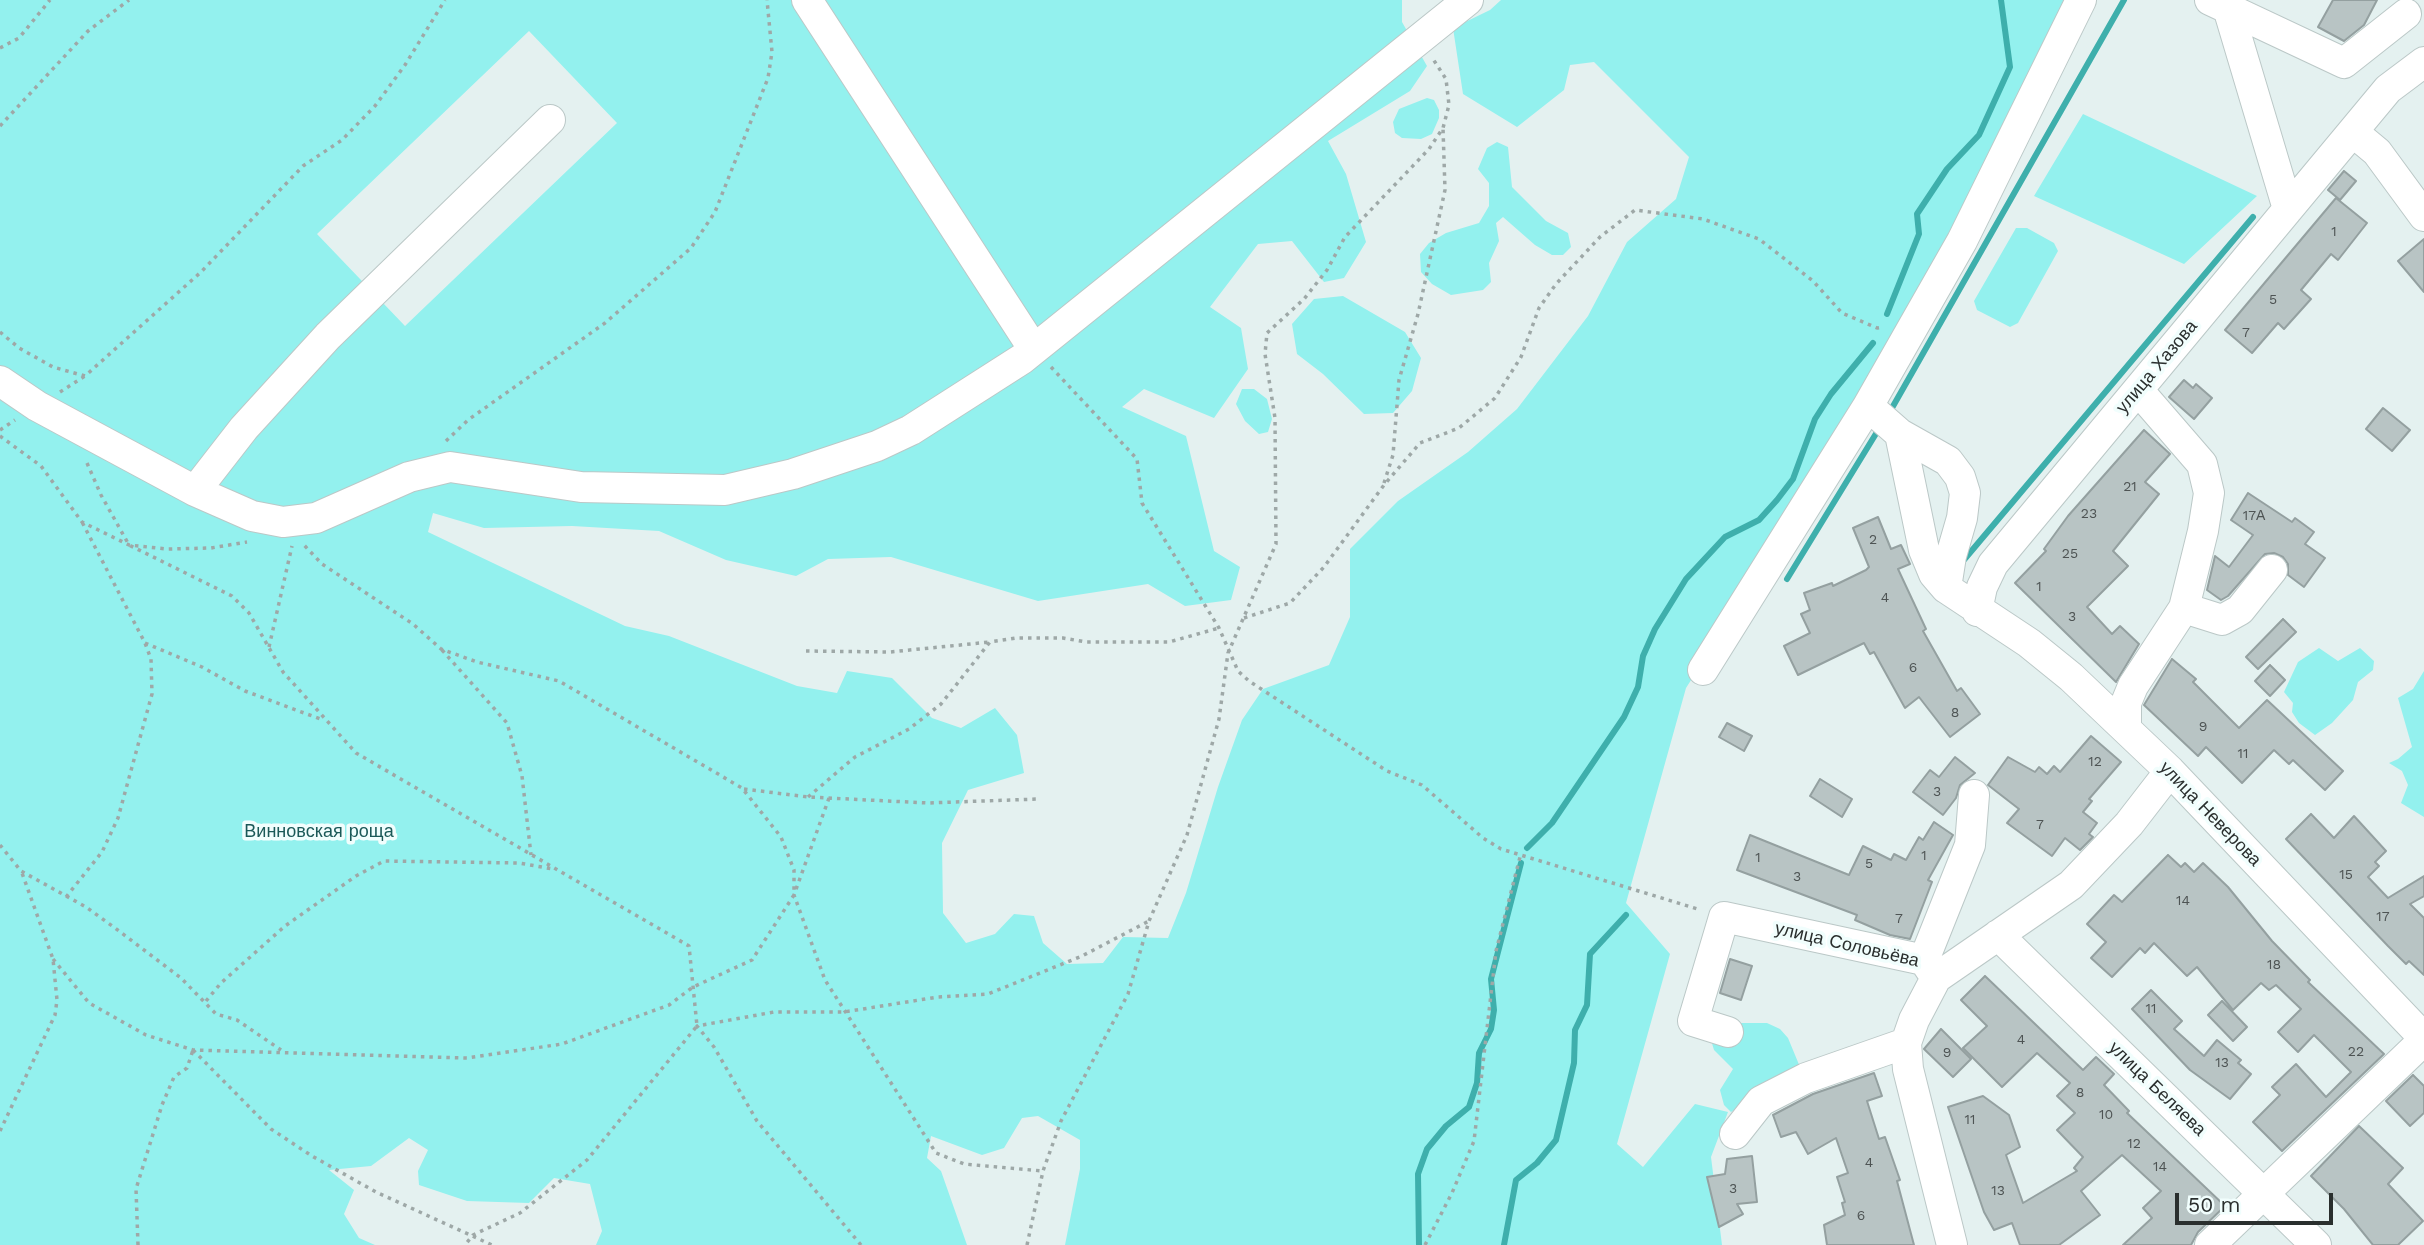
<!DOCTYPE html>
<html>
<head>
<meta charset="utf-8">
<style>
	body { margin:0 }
	#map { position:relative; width:2424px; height:1245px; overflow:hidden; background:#e4f1f0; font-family:"Work Sans",sans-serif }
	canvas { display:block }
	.scale { position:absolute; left:2175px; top:1193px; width:158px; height:32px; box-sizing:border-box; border:4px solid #2a2f2e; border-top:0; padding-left:9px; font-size:21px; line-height:24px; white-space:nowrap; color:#2a2f2e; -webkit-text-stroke:5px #f1fefd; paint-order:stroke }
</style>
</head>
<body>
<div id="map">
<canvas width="2424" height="1245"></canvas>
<div class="scale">50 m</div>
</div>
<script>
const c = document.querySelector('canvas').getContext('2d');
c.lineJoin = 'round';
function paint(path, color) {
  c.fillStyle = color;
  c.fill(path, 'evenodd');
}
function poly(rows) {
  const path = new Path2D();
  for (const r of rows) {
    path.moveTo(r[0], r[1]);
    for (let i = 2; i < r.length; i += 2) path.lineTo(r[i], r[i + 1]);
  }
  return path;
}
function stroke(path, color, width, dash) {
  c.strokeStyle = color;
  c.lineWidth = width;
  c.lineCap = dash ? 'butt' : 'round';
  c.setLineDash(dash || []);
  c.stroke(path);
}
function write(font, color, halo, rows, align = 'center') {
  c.font = font + ' "Work Sans",sans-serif';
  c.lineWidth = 7;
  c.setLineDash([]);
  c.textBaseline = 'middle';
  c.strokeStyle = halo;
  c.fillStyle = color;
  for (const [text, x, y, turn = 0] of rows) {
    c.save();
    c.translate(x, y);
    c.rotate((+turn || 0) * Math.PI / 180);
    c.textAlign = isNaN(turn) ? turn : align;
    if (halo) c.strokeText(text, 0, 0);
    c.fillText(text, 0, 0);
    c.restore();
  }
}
const green = poly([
	[0,0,1402,0,1402,22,1427,66,1410,91,1328,141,1346,174,1366,242,1344,278,1324,282,1292,241,1258,244,1210,307,1241,328,1248,369,1214,418,1144,389,1122,407,1186,436,1214,551,1240,567,1231,600,1185,606,1148,584,1038,601,891,557,828,559,796,576,726,560,659,531,572,526,484,528,433,513,428,532,625,626,669,636,797,686,837,693,847,671,892,678,932,718,961,728,995,708,1017,735,1024,773,968,790,942,843,943,913,966,943,995,934,1014,914,1034,916,1043,943,1067,964,1103,963,1123,937,1168,938,1186,893,1218,787,1242,720,1263,689,1329,665,1350,617,1350,549,1398,501,1468,452,1517,409,1588,316,1627,242,1676,199,1689,157,1594,62,1570,65,1564,90,1517,127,1463,94,1453,28,1490,10,1501,0,2081,0,1985,217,1686,688,1626,903,1670,954,1617,1144,1643,1167,1695,1104,1728,1112,1711,1157,1722,1245,1065,1245,1080,1169,1080,1140,1038,1116,1022,1118,1004,1148,982,1155,931,1136,927,1158,941,1171,967,1245,596,1245,602,1231,590,1184,554,1178,529,1203,467,1201,419,1185,418,1171,428,1150,409,1138,371,1166,329,1170,354,1190,344,1214,359,1238,375,1245,0,1245],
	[529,31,617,123,405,326,317,234],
	[1427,98,1434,100,1439,110,1439,118,1432,134,1421,139,1402,138,1395,133,1393,122,1399,109],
	[2083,114,2257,196,2184,264,2034,196],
	[1497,142,1508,147,1512,187,1546,221,1568,233,1571,247,1563,255,1552,255,1535,245,1503,217,1496,223,1499,241,1489,263,1491,282,1483,290,1451,295,1432,284,1421,272,1420,254,1429,243,1446,233,1479,223,1489,206,1489,183,1478,169,1487,148],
	[2016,228,2027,228,2054,243,2058,251,2018,323,2010,327,1977,310,1974,301],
	[1343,296,1405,332,1421,358,1412,391,1393,413,1364,414,1323,374,1297,354,1292,324,1314,299],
	[1242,389,1254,389,1267,399,1272,419,1268,432,1259,434,1245,421,1236,404],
	[2319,648,2338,661,2360,648,2374,661,2373,670,2358,682,2353,700,2332,723,2315,735,2299,723,2292,712,2293,703,2284,692,2298,662],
	[2424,671,2424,817,2401,803,2408,785,2402,771,2389,763,2398,759,2412,747,2398,698,2413,689],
	[1724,1023,1767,1023,1780,1029,1788,1038,1800,1067,1731,1112,1724,1105,1720,1090,1733,1069,1714,1050,1711,1040]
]);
const stream = poly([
	[1887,314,1919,234,1917,214,1947,169,1979,135,2010,67,2001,0],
	[1892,408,2124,0],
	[1963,561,2253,217],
	[1787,579,1877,432],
	[1527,848,1552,823,1624,717,1638,687,1643,656,1655,629,1686,579,1725,537,1759,520,1777,500,1793,479,1815,419,1831,394,1873,343],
	[1419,1245,1418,1174,1427,1149,1446,1126,1469,1107,1477,1083,1479,1053,1491,1029,1494,1010,1491,979,1521,863],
	[1504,1245,1516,1180,1537,1163,1556,1140,1574,1063,1575,1030,1587,1005,1590,954,1626,915]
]);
const building = poly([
	[2333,0,2377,0,2364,25,2344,41,2318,27,2333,0],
	[2344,171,2356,181,2340,200,2328,190,2344,171],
	[2336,198,2367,223,2338,260,2331,254,2301,290,2311,299,2284,329,2278,323,2252,353,2225,330,2336,198],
	[2424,239,2424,292,2398,261,2424,239],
	[2184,380,2193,388,2196,384,2212,398,2194,419,2169,397,2184,380],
	[2383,408,2410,430,2392,451,2366,429,2383,408],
	[2144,430,2170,454,2145,482,2159,494,2113,551,2128,566,2087,607,2112,634,2120,626,2139,644,2116,682,2015,583,2046,551,2044,549,2068,516,2144,430],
	[2248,493,2292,522,2295,518,2314,532,2305,544,2325,558,2304,587,2288,575,2288,564,2283,557,2274,553,2265,554,2228,596,2221,600,2207,590,2215,556,2229,567,2253,535,2231,520,2248,493],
	[1878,517,1891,549,1901,545,1910,564,1898,569,1926,629,1923,631,1957,691,1961,688,1980,714,1950,737,1919,697,1905,708,1874,652,1870,654,1864,643,1798,675,1784,646,1810,633,1801,614,1810,610,1804,593,1832,583,1833,586,1866,570,1869,567,1853,528,1878,517],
	[2283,619,2296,632,2258,669,2246,657,2283,619],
	[2172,659,2196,679,2193,682,2239,728,2267,700,2343,771,2325,790,2293,760,2289,764,2274,750,2242,783,2206,747,2198,756,2144,705,2172,659],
	[2270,665,2285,680,2270,696,2255,681,2270,665],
	[1727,723,1752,736,1744,751,1719,737,1727,723],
	[2091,736,2121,762,2089,799,2092,801,2083,812,2097,823,2089,834,2093,837,2080,850,2065,838,2052,856,2007,823,2019,809,1988,785,2008,757,2035,772,2039,767,2047,774,2054,766,2060,772,2091,736],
	[1955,757,1975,773,1960,785,1956,798,1943,815,1913,792,1930,770,1939,777,1955,757],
	[1820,779,1852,799,1842,817,1810,796,1820,779],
	[2311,814,2334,838,2354,816,2386,851,2375,862,2379,866,2368,877,2388,898,2424,876,2424,896,2410,904,2424,918,2424,975,2409,961,2406,964,2388,946,2286,839,2311,814],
	[1934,822,1953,835,1928,880,1932,882,1910,939,1890,935,1855,920,1857,915,1737,870,1750,835,1849,875,1863,846,1891,860,1894,854,1906,860,1919,837,1923,840,1934,822],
	[2168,855,2181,867,2185,863,2194,872,2203,863,2228,887,2272,941,2310,980,2308,982,2384,1054,2282,1151,2253,1122,2280,1095,2272,1087,2296,1064,2326,1097,2351,1072,2314,1035,2298,1052,2278,1032,2301,1009,2276,985,2269,990,2261,983,2233,1010,2197,967,2187,976,2154,943,2145,953,2140,948,2112,977,2091,958,2106,942,2087,924,2114,895,2122,902,2168,855],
	[1730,959,1752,966,1741,1000,1720,993,1730,959],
	[1985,976,2083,1070,2096,1057,2114,1074,2104,1085,2129,1111,2127,1113,2225,1206,2198,1232,2191,1245,2123,1245,2152,1218,2143,1208,2161,1191,2122,1155,2081,1191,2100,1215,2059,1245,2020,1245,2012,1223,1994,1230,1984,1212,1948,1107,1983,1096,2009,1115,2020,1147,2006,1155,2023,1203,2077,1171,2074,1168,2083,1157,2057,1130,2075,1113,2057,1096,2070,1083,2037,1053,2002,1087,1963,1048,1987,1026,1961,1000,1985,976],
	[2151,990,2182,1021,2174,1029,2204,1056,2217,1040,2241,1060,2238,1063,2251,1074,2230,1099,2190,1070,2132,1009,2151,990],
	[2222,1001,2247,1027,2233,1041,2208,1015,2222,1001],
	[1941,1029,1971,1059,1953,1077,1924,1049,1941,1029],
	[1874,1073,1882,1096,1867,1101,1879,1139,1885,1137,1900,1180,1897,1181,1914,1245,1827,1245,1824,1225,1845,1215,1842,1203,1845,1202,1837,1177,1848,1173,1836,1138,1808,1154,1796,1132,1781,1137,1773,1115,1813,1094,1874,1073],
	[2413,1075,2424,1086,2424,1113,2410,1126,2386,1101,2413,1075],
	[2359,1126,2403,1168,2388,1184,2423,1221,2398,1245,2373,1245,2344,1209,2311,1176,2359,1126],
	[1752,1156,1757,1202,1737,1204,1743,1214,1719,1227,1707,1177,1725,1174,1727,1159,1752,1156]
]);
const path = poly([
	[0,48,19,38,50,0],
	[0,126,88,31,129,0],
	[0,332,19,348,53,367,85,376,201,272,303,166,342,140,375,106,405,65,445,0],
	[1051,367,1137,459,1142,503,1219,628,1238,671,1249,681,1387,771,1422,785,1483,838,1501,849,1701,910],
	[60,392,85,376],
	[0,430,15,420],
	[0,436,41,466,82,522,129,545,167,549,211,548,247,542],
	[446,441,468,420,605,323,691,248,715,212,768,78,772,52,767,0],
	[87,463,101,495,129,545,232,596,249,613,283,672,356,753,689,946,697,1026,587,1160,520,1213,473,1235,465,1245],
	[1384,483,1393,455,1399,380,1418,314,1445,190,1443,128],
	[1244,618,1290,603,1324,567,1384,485,1420,443,1459,428,1495,398,1521,357,1539,308,1556,284,1600,237,1635,210,1703,219,1759,239,1813,281,1842,313,1877,328,1883,327],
	[145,643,202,667,245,691,323,720],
	[269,647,292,546],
	[442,650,507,723,522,776,531,855],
	[806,651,890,652,990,642],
	[744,789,808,797,928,803,1038,799],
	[808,797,855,757,909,729,941,704,990,642,1016,638,1063,638,1086,642,1169,642,1219,628],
	[829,798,794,895,825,980,936,1153,964,1164,1043,1171],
	[0,845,21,871,86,907,115,928,181,978,216,1014,237,1020,281,1050],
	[66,897,102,852,118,818,152,694,151,659,145,643,82,522],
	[53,959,89,1003,146,1035,193,1050,467,1058,562,1044,669,1005,693,987,752,960,794,895,794,870,781,837,742,788,559,681,477,662,441,649,413,624,322,564,303,544],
	[206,1001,221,983,285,926,356,876,384,861,519,863,553,869],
	[193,1050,271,1129,312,1156,376,1192,492,1245],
	[0,1131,55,1015,57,1000,53,959,22,873],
	[138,1245,136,1189,162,1105,174,1077,187,1068,193,1050],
	[861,1245,757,1121,714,1047,697,1026,774,1012,844,1012,938,997,988,994,1082,956,1149,921],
	[1027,1245,1043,1171,1061,1121,1128,994,1149,921,1187,835,1219,719,1228,653,1276,544,1275,418,1265,354,1267,333,1304,299,1327,270,1345,237,1429,149,1443,128,1449,105,1446,79,1433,59],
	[1425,1245,1452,1193,1474,1141,1496,951,1520,857]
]);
const minor = poly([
	[807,0,1033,348],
	[2210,0,2344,63,2406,14],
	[2228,8,2288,209],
	[2353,132,2377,152,2424,216],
	[0,381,37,406,195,491,252,516,283,522,316,518,409,477,450,467,581,487,725,490,793,474,877,446,911,430,1022,359,1468,0],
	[1868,406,1900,434,1924,550,1934,574,1946,588,2029,643,2071,677,2170,771,2424,1038],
	[1900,434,1948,461,1960,477,1965,493,1962,518,1951,556,1946,588],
	[195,491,244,428,328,336,550,120],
	[2184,608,2222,620,2240,610,2272,570],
	[1977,611,1982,587,1993,564,2388,89,2424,62],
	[1703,670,1868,406,1962,241,2081,0],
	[2126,729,2126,703,2133,686,2184,608,2203,531,2209,493,2202,464,2138,390],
	[1998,935,2316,1245],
	[1924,960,1970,845,1974,795],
	[1728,1032,1693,1021,1724,917,1924,960,1936,978],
	[1735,1134,1761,1101,1806,1078,1906,1043],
	[1952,1245,1908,1069,1906,1043,1914,1020,1936,978,2071,885,2129,824,2170,771],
	[2210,1245,2424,1040]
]);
const numberNames = [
	["1",2334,232],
	["5",2273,300],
	["7",2246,333],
	["21",2130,487],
	["23",2089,514],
	["17А",2254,516],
	["2",1873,540],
	["25",2070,554],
	["1",2039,587],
	["4",1885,598],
	["3",2072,617],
	["6",1913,668],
	["8",1955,713],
	["9",2203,727],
	["11",2243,754],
	["12",2095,762],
	["3",1937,792],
	["7",2040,825],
	["1",1924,856],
	["1",1758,858],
	["5",1869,864],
	["15",2346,875],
	["3",1797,877],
	["14",2183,901],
	["17",2383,917],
	["7",1899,919],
	["18",2274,965],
	["11",2151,1009],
	["4",2021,1040],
	["22",2356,1052],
	["9",1947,1053],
	["13",2222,1063],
	["8",2080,1093],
	["10",2106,1115],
	["11",1970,1120],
	["12",2134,1144],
	["4",1869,1163],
	["14",2160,1167],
	["3",1733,1189],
	["13",1998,1191],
	["6",1861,1216]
];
const streetNames = [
	["улица Хазова",2157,367,-50],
	["улица Неверова",2210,814,46],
	["улица Соловьёва",1847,945,13],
	["улица Беляева",2157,1089,44]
];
const parkNames = [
	["Винновская роща",319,832]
];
paint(green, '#93f1ee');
stroke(stream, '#3eafac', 6);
paint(building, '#b8c4c4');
stroke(building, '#94a0a0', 2);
stroke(minor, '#bbc8c7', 32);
stroke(path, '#9ea8a7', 3.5, [3.5, 5]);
stroke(minor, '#fff', 30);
write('14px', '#4e5454', null, numberNames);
write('18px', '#2a2f2e', '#f1fefd', streetNames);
write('18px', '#1b5958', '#f1fefd', parkNames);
</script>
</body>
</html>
